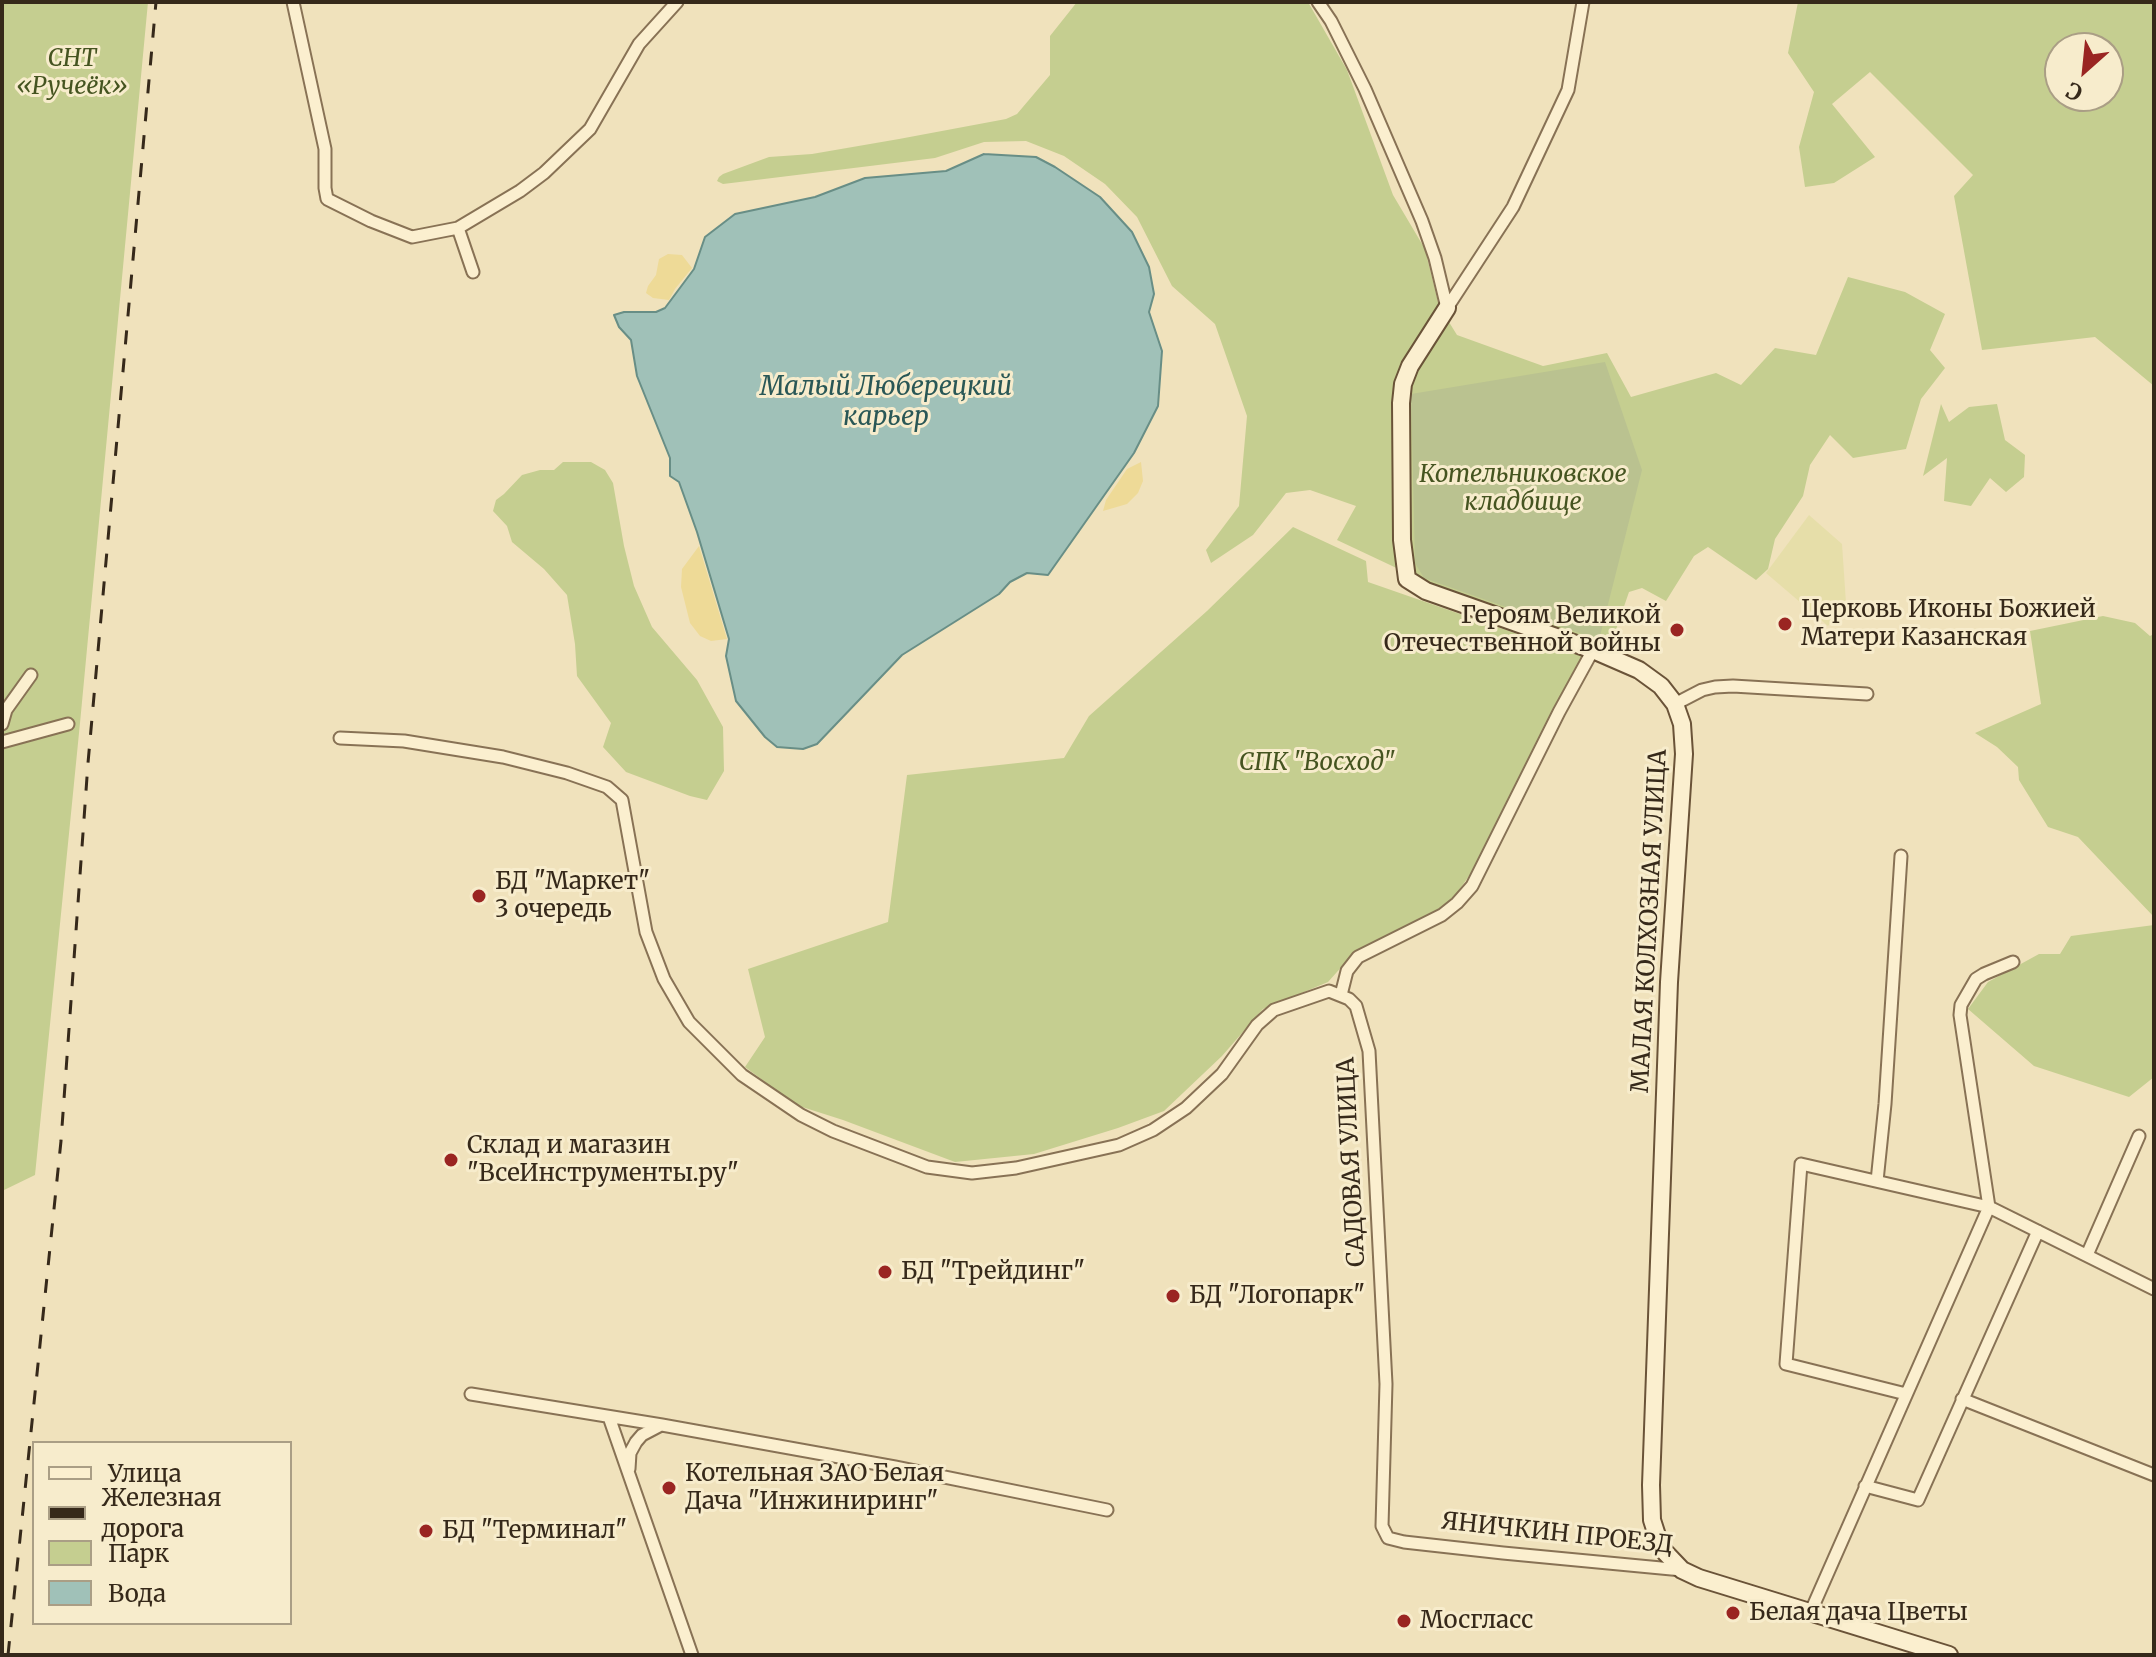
<!DOCTYPE html>
<html>
<head>
<meta charset="utf-8">
<style>
	body { margin:0 }
	#map { position:relative; width:2156px; height:1657px; overflow:hidden; background:#f0e2bc; font-family:Merriweather,serif }
	canvas { display:block }
	.frame { position:absolute; inset:0; border:4px solid #36291a; pointer-events:none }
	.legend { position:absolute; left:32px; top:1441px; width:260px; height:184px; box-sizing:border-box; background:#f7eccc; border:2px solid #aa9e85; margin:0; padding:10px 14px; list-style:none; font-size:24px; color:#36291a }
	.legend li { display:flex; align-items:center; gap:16px; height:40px }
	.legend b { width:40px; border:2px solid #aa9e85 }
	.north { position:absolute; left:2044px; top:32px; width:80px; height:80px; box-sizing:border-box; background:#f7eccc; border:2px solid #aa9e85; border-radius:50%; rotate:207deg; font-size:22px; font-weight:700; line-height:32px; text-align:center; color:#36291a }
	.north::after { content:''; display:block; margin:auto; width:28px; height:36px; background:#9a2522; clip-path:polygon(50% 0,100% 100%,50% 72%,0 100%) }
</style>
</head>
<body>
<div id="map">
<canvas width="2156" height="1657"></canvas>
<div class="frame"></div>
<ul class="legend">
<li><b style="height:10px;background:#fbefcf"></b>Улица</li>
<li><b style="height:10px;background:#36291a"></b>Железная дорога</li>
<li><b style="height:22px;background:#c5ce90"></b>Парк</li>
<li><b style="height:22px;background:#a0c1b8"></b>Вода</li>
</ul>
<div class="north">С</div>
</div>
<script>
const c = document.querySelector('canvas').getContext('2d');
c.lineJoin = 'round';
function paint(path, color) {
  c.fillStyle = color;
  c.fill(path, 'evenodd');
}
function poly(rows) {
  const path = new Path2D();
  for (const r of rows) {
    path.moveTo(r[0], r[1]);
    for (let i = 2; i < r.length; i += 2) path.lineTo(r[i], r[i + 1]);
  }
  return path;
}
function stroke(path, color, width, dash) {
  c.strokeStyle = color;
  c.lineWidth = width;
  c.lineCap = dash ? 'butt' : 'round';
  c.setLineDash(dash || []);
  c.stroke(path);
}
function write(font, color, halo, rows, align = 'center') {
  c.font = font + ' Merriweather,serif';
  c.lineWidth = 6;
  c.setLineDash([]);
  c.textBaseline = 'middle';
  c.strokeStyle = halo;
  c.fillStyle = color;
  for (const [text, x, y, turn = 0] of rows) {
    c.save();
    c.translate(x, y);
    c.rotate((+turn || 0) * Math.PI / 180);
    c.textAlign = isNaN(turn) ? turn : align;
    if (halo) c.strokeText(text, 0, 0);
    c.fillText(text, 0, 0);
    c.restore();
  }
}
const farmland = poly([
	[1809,515,1842,544,1846,603,1828,626,1766,573]
]);
const green = poly([
	[2,2,148,2,80,723,35,1175,2,1191],
	[1077,2,1308,2,1347,70,1393,195,1425,249,1439,306,1457,335,1543,366,1607,353,1631,397,1716,373,1741,385,1775,348,1816,355,1848,277,1905,292,1945,314,1930,350,1945,368,1921,399,1906,449,1853,458,1830,435,1810,465,1803,496,1775,539,1768,569,1756,580,1708,547,1694,556,1666,601,1642,588,1629,592,1610,647,1422,580,1337,540,1356,506,1310,490,1286,493,1253,535,1211,563,1206,550,1239,506,1247,416,1215,324,1172,286,1137,217,1105,184,1064,156,1026,141,984,142,935,158,756,180,723,184,717,181,719,177,723,174,769,157,812,154,899,139,1006,119,1017,114,1050,75,1050,36],
	[1798,2,2154,2,2154,386,2095,337,1982,350,1954,196,1973,175,1870,72,1832,104,1875,157,1834,183,1805,187,1799,147,1814,92,1788,53],
	[2108,48,2108,96,2060,96,2060,48],
	[1941,404,1949,422,1969,407,1997,404,2005,440,2025,455,2024,477,2006,492,1990,478,1971,506,1944,501,1947,458,1923,476],
	[563,462,591,462,605,470,613,483,624,546,634,586,652,627,697,680,723,727,724,771,707,800,690,796,626,772,603,747,611,723,577,676,575,644,567,595,544,569,512,542,507,526,493,511,496,500,504,494,522,475,540,470,554,470],
	[1293,527,1366,561,1368,582,1581,656,1582,665,1476,866,1450,903,1354,953,1328,982,1263,1009,1222,1056,1164,1111,1118,1128,1034,1154,955,1162,843,1120,796,1105,745,1067,765,1037,748,969,888,922,907,775,1064,758,1089,716,1207,611],
	[2103,616,2135,623,2150,636,2154,634,2154,917,2078,837,2048,827,2019,780,2018,767,1997,747,1975,733,2041,704,2030,631],
	[2154,925,2154,1077,2129,1097,2034,1066,1968,1009,1988,982,2039,954,2060,954,2071,936]
]);
const sand = poly([
	[668,254,682,255,692,268,675,289,669,300,653,298,646,293,648,286,656,275,659,259],
	[1141,462,1143,481,1138,493,1127,504,1103,511,1106,500,1127,469],
	[699,546,727,639,711,641,700,636,690,623,681,587,682,569]
]);
const cemetery = poly([
	[1605,362,1642,470,1599,640,1424,578,1415,563,1411,394]
]);
const water = poly([
	[984,154,1036,157,1055,167,1100,197,1132,232,1149,267,1154,294,1149,312,1162,351,1158,406,1134,453,1048,575,1027,573,1010,582,999,594,902,655,817,744,803,749,777,747,765,737,736,701,726,656,729,639,697,532,679,482,670,476,670,458,637,376,631,340,619,327,614,315,624,312,656,312,665,308,694,269,705,237,735,214,815,197,865,178,946,171,984,154]
]);
const street = poly([
	[293,2,325,149,325,188,327,199,371,221,412,237,458,228,473,272],
	[1318,2,1331,21,1365,89,1422,221,1435,258,1447,308],
	[458,228,520,191,544,173,590,129,639,44,677,2],
	[1447,308,1513,207,1568,90,1583,2],
	[1675,704,1702,690,1715,687,1733,686,1867,694],
	[2,724,6,710,31,675],
	[340,738,404,741,503,757,567,773,607,787,622,800,646,932,664,979,689,1022,742,1075,801,1115,833,1131,927,1167,972,1173,1016,1168,1119,1145,1153,1130,1186,1108,1222,1074,1257,1025,1274,1010,1329,991,1349,999,1356,1006,1369,1051,1386,1384,1382,1526,1388,1538,1404,1542,1503,1553,1682,1570],
	[2,742,68,724],
	[1341,995,1347,971,1358,957,1442,915,1457,903,1472,886,1559,712,1593,650],
	[1877,1181,1885,1104,1901,856],
	[2087,1255,2139,1136],
	[471,1394,662,1425,895,1467,1107,1510],
	[1906,1394,1786,1364,1801,1164,1989,1207,2154,1289],
	[1962,1399,2154,1475],
	[609,1417,692,1655],
	[629,1469,630,1453,636,1442,642,1435,661,1425],
	[1865,1486,1918,1500,2038,1231],
	[1811,1611,1989,1207,1960,1015,1961,1005,1976,979,1984,974,2013,962]
]);
const secondary = poly([
	[1447,308,1410,366,1403,384,1401,403,1402,540,1407,579,1426,591,1593,650,1639,670,1661,686,1675,704,1682,724,1684,754,1669,982,1651,1485,1652,1520,1661,1548,1682,1570,1699,1578,1949,1655]
]);
const rail = poly([
	[8,1655,61,1141,88,763,156,2]
]);
const markers = [
	[1785,624,8,"#9a2522"],
	[1677,630,8,"#9a2522"],
	[479,896,8,"#9a2522"],
	[451,1160,8,"#9a2522"],
	[885,1272,8,"#9a2522"],
	[1173,1296,8,"#9a2522"],
	[669,1488,8,"#9a2522"],
	[426,1531,8,"#9a2522"],
	[1733,1613,8,"#9a2522"],
	[1404,1621,8,"#9a2522"]
];
const parkNames = [
	["СНТ",72,59],
	["«Ручеёк»",72,87],
	["Котельниковское",1523,475],
	["кладбище",1523,503],
	["СПК \"Восход\"",1317,763]
];
const poiNames = [
	["Церковь Иконы Божией",1801,610],
	["Матери Казанская",1801,638],
	["Героям Великой",1661,616,"right"],
	["Отечественной войны",1661,644,"right"],
	["БД \"Маркет\"",495,882],
	["3 очередь",495,910],
	["Склад и магазин",467,1146],
	["\"ВсеИнструменты.ру\"",467,1174],
	["БД \"Трейдинг\"",901,1272],
	["БД \"Логопарк\"",1189,1296],
	["Котельная ЗАО Белая",685,1474],
	["Дача \"Инжиниринг\"",685,1502],
	["БД \"Терминал\"",442,1531],
	["Белая дача Цветы",1749,1613],
	["Мосгласс",1420,1621]
];
const streetNames = [
	["МАЛАЯ КОЛХОЗНАЯ УЛИЦА",1650,921,-87],
	["САДОВАЯ УЛИЦА",1352,1162,-93],
	["ЯНИЧКИН ПРОЕЗД",1557,1534,6]
];
const waterNames = [
	["Малый Люберецкий",886,388],
	["карьер",886,418]
];
paint(farmland, '#e6dea9');
paint(green, '#c5ce90');
paint(sand, '#eeda97');
paint(cemetery, '#bac290');
paint(water, '#a0c1b8');
stroke(water, '#688e86', 2);
stroke(street, '#887255', 15);
stroke(secondary, '#6a5338', 20);
stroke(street, '#fbefcf', 11);
stroke(secondary, '#fbefcf', 16);
stroke(rail, '#36291a', 3, [14, 14]);
for (const [x, y, r, color] of markers) {
  const dot = new Path2D();
  dot.arc(x, y, r, 0, 2 * Math.PI);
  c.fillStyle = color;
  c.fill(dot);
  stroke(dot, '#f7eccc', 3);
}
write('italic 24px', '#455420', '#f7eccc', parkNames);
write('24px', '#36291a', '#f7eccc', poiNames, 'left');
write('24px', '#36291a', '#f7eccc', streetNames);
write('italic 26px', '#295756', '#f7eccc', waterNames);
</script>
</body>
</html>
